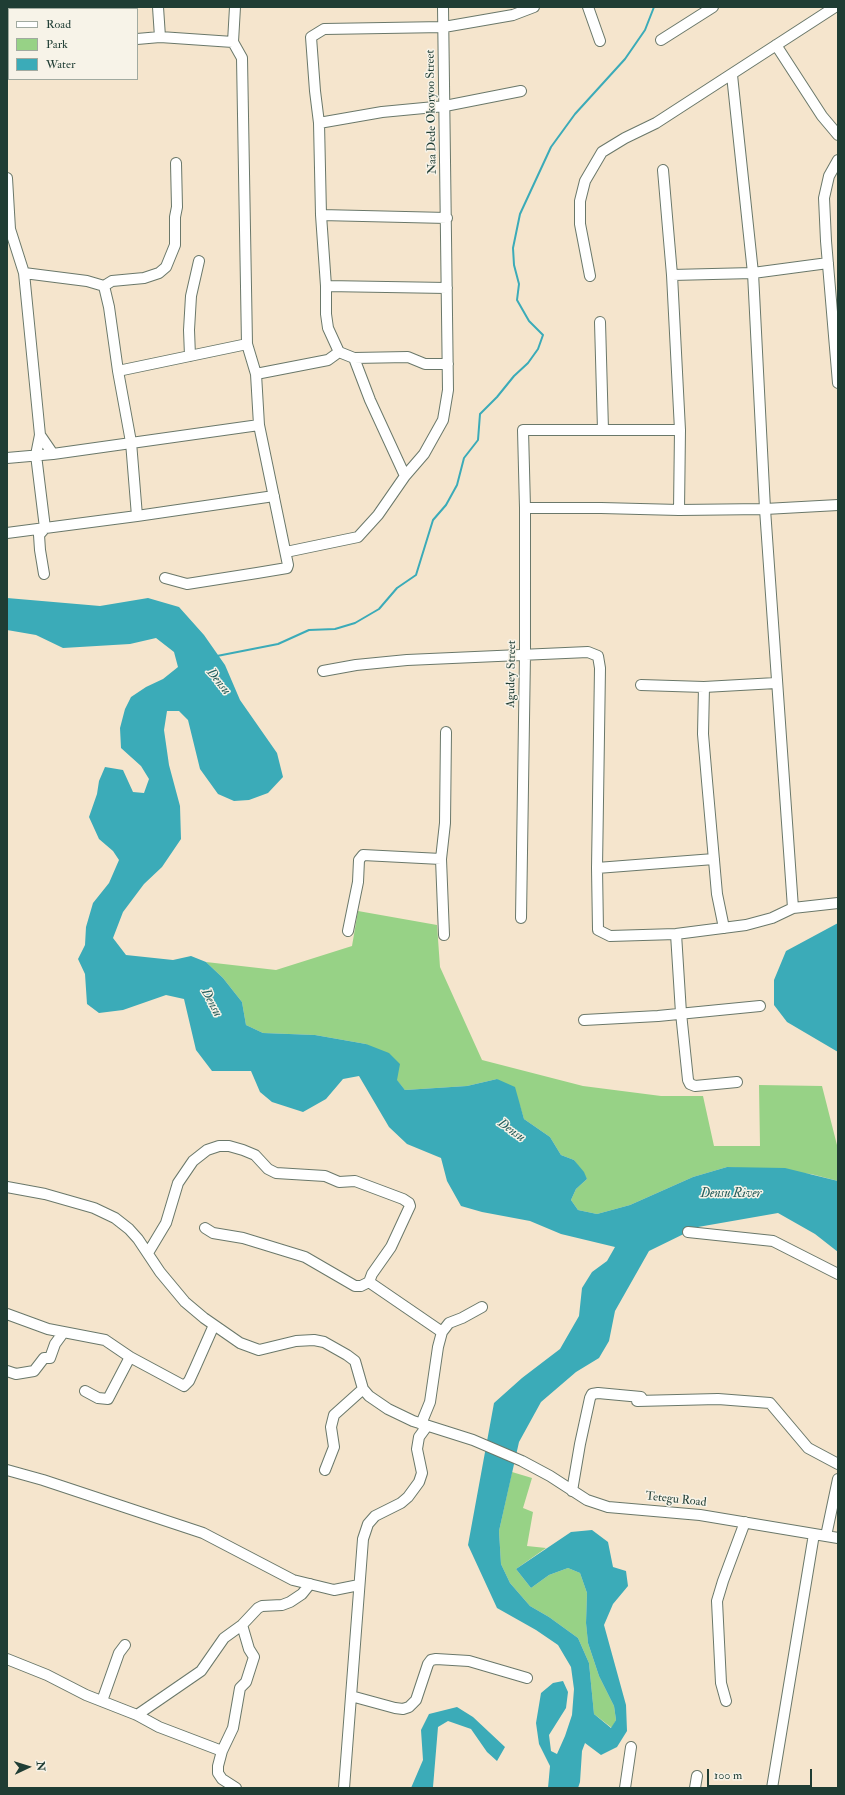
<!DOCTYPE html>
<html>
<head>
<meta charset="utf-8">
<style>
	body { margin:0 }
	#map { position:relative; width:845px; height:1795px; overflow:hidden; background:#f5e5cd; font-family:"IM FELL Double Pica",serif }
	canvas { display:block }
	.frame { position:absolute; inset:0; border:8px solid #1f3d34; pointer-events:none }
	.legend { position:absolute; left:8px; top:8px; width:130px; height:72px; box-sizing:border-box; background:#f7f3e8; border:1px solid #a1aaa0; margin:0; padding:5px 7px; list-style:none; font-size:12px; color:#1f3d34 }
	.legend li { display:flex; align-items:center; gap:8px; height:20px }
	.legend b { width:20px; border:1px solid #a1aaa0 }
	.north { position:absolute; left:8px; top:1747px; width:40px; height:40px; -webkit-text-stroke:3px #f7f3e8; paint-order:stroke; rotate:86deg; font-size:11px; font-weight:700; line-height:16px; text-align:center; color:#1f3d34 }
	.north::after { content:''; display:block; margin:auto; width:14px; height:18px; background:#1f3d34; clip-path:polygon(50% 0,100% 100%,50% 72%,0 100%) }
	.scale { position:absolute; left:707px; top:1769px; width:105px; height:18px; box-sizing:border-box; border:2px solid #1f3d34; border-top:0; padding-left:5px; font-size:12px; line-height:14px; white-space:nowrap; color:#1f3d34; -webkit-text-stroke:3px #f7f3e8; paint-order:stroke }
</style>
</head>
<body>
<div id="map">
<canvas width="845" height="1795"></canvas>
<div class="frame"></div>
<ul class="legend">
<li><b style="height:5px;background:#fff"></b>Road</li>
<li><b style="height:11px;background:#97d286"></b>Park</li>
<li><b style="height:11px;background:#3babb8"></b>Water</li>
</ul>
<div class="north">N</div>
<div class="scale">100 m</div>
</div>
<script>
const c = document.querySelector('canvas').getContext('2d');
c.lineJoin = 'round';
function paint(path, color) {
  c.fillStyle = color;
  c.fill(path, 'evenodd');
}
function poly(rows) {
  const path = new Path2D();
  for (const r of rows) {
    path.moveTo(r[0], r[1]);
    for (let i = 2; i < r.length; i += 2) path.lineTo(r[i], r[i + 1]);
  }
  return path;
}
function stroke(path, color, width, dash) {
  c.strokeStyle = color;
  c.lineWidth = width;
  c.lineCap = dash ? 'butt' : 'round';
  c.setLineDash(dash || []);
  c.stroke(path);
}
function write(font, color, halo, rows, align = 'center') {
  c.font = font + ' "IM FELL Double Pica",serif';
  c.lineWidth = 3;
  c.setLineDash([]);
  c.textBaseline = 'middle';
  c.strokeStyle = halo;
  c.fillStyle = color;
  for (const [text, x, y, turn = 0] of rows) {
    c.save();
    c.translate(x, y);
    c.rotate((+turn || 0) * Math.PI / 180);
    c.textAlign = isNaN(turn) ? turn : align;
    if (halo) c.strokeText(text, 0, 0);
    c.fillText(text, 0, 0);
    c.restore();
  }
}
const green = poly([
	[358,911,437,925,440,967,482,1060,583,1086,661,1096,703,1096,714,1146,760,1146,759,1085,822,1086,838,1149,838,1181,811,1174,727,1167,693,1177,630,1205,597,1214,578,1210,571,1200,576,1189,587,1179,574,1160,561,1155,550,1137,524,1119,520,1106,497,1079,467,1086,405,1090,366,1044,315,1035,263,1033,246,1025,242,1002,223,978,206,962,276,970,352,946],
	[512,1472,532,1478,523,1508,533,1512,527,1546,546,1548,516,1569,531,1588,549,1575,568,1568,580,1573,587,1593,586,1623,588,1643,599,1676,614,1706,616,1720,612,1728,594,1714,589,1663,578,1638,549,1617,530,1606,510,1583,501,1564,499,1531]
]);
const water = poly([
	[7,598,100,606,148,598,179,607,204,635,225,665,240,700,277,753,283,777,268,793,249,800,234,801,218,794,200,769,188,720,179,711,167,711,164,730,169,765,180,806,181,839,162,867,144,884,123,912,113,938,126,955,173,960,191,956,206,962,223,978,242,1002,246,1025,263,1033,315,1035,366,1044,389,1053,400,1064,397,1080,405,1090,467,1086,497,1079,515,1087,524,1119,550,1137,561,1155,574,1160,584,1172,587,1179,576,1189,571,1200,578,1210,597,1214,630,1205,693,1177,727,1167,785,1168,838,1181,838,1252,815,1234,778,1213,698,1227,649,1251,615,1311,609,1341,599,1358,576,1372,541,1402,519,1442,499,1531,501,1564,510,1583,530,1606,549,1617,578,1638,589,1663,594,1714,611,1728,616,1720,614,1706,599,1676,588,1643,586,1623,587,1593,580,1573,568,1568,549,1575,531,1588,516,1569,571,1532,592,1530,608,1542,613,1567,626,1571,628,1586,613,1604,604,1625,626,1705,627,1731,617,1747,601,1755,585,1743,582,1751,580,1782,578,1788,548,1788,550,1766,539,1744,536,1723,541,1693,553,1683,563,1681,568,1692,566,1708,549,1735,551,1751,557,1754,565,1736,572,1715,574,1689,571,1667,558,1645,536,1630,497,1608,468,1545,494,1403,522,1378,560,1349,579,1316,582,1288,592,1272,607,1261,615,1247,561,1234,530,1221,482,1212,461,1206,447,1181,441,1158,407,1144,389,1127,359,1076,343,1079,326,1099,303,1112,272,1102,260,1092,251,1071,212,1071,196,1050,184,999,166,995,123,1010,99,1013,87,1004,85,974,78,959,85,945,86,927,93,903,109,883,119,860,113,851,99,839,89,817,97,794,99,781,105,767,123,770,133,792,144,793,149,779,141,766,121,748,120,728,125,709,131,697,146,687,163,679,178,667,174,652,156,638,130,644,63,648,36,635,7,630],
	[838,923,838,1052,787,1022,774,1005,774,980,786,951],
	[457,1707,473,1717,505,1747,497,1761,487,1752,471,1729,448,1721,438,1727,433,1787,411,1788,423,1760,421,1730,429,1714]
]);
const stream = poly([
	[217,656,278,644,309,630,335,629,355,623,379,609,397,588,416,575,433,520,446,505,457,485,464,458,478,440,480,414,497,397,514,376,528,363,538,349,543,335,529,321,517,300,519,284,514,265,513,248,520,214,551,147,575,114,625,59,645,30,654,7]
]);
const minor = poly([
	[158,7,160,37],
	[588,7,600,41],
	[72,9,72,7],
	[7,34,9,34],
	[137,39,160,37,233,42],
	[661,40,713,7],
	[776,45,822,116,838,135],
	[732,75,753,273,765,509,793,908],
	[319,123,382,112,445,106,521,91],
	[838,160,829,176,824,198,826,241,838,383],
	[663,170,672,275,680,430,679,510],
	[7,178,10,229,24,273,40,435,53,454],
	[321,215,447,218],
	[24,273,87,281,104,286,112,281,144,278,159,273,166,267,175,245,175,217,177,207,176,163],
	[672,275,753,273,828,263],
	[590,276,580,224,580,201,585,181,602,152,625,138,656,123,835,7],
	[104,286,109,307,118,371,131,442,137,516],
	[326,286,447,288],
	[600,322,603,430],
	[190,356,189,330,191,296,199,261],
	[354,358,370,400,405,476],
	[448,364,425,364,408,357,354,358,339,352,328,328,326,314,326,286,321,215,319,123,315,91,311,37,324,29,444,27,513,15,534,7],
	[118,371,247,344],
	[256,374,328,360,339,352],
	[40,435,36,455,45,528,39,535,40,550,44,574],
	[7,458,53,454,259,425],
	[525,508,601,508,679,510,765,509,838,505],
	[7,533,137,516,274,496],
	[286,552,358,537,378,515,405,476,424,454,443,420,448,390,443,7],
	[165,578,187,584,257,573,287,568,288,565,259,425,256,374,247,344,242,58,233,42,235,7],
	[323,671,356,665,407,660,588,652,598,656,600,668,597,868,598,930,610,936,676,934,746,925,772,918,793,908,838,903],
	[641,685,704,687,776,683],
	[704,687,703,734,707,781,717,894,724,928],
	[597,868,714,859],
	[521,918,525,654,525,508,523,430,680,430],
	[348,931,358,882,359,860,363,855,441,859],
	[676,934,681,1013,688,1080,690,1084,695,1086,737,1082],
	[444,935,441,859,445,823,446,732],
	[584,1020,658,1016,760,1006],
	[7,1187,45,1194,94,1208,115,1218,129,1229,138,1239,160,1272,185,1302,204,1318,240,1343,259,1350,296,1341,314,1340,324,1342,347,1355,355,1361,363,1389,369,1396,388,1409,413,1421,473,1440,522,1461,550,1476,587,1500,608,1507,700,1515,838,1538],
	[688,1232,773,1241,838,1274],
	[148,1253,166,1223,178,1183,193,1161,207,1150,219,1146,229,1146,243,1150,255,1155,268,1169,276,1173,325,1176,339,1182,355,1181,403,1199,409,1203,410,1206,391,1247,372,1274,369,1282,361,1286,355,1286,305,1257,243,1238,213,1233,205,1228],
	[369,1282,442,1332],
	[7,1314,48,1329,105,1340,130,1357,184,1386,189,1381,195,1368,214,1325],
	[7,1371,16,1374,34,1371,44,1358,50,1358,55,1344,63,1333],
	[85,1391,98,1398,108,1399,130,1357],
	[637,1401,718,1399,770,1403,808,1448,838,1464],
	[421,1424,430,1402,438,1347,442,1332,449,1323,462,1318,482,1307],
	[7,1470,43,1480,203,1533,293,1580,334,1590,359,1585],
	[325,1470,334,1447,331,1427,334,1415,363,1389],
	[572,1491,580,1444,590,1398,592,1394,598,1393,641,1397],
	[826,1536,838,1479],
	[7,1659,47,1675,86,1695,137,1715,159,1727,222,1751],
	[351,1696,395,1708,403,1709,409,1707,416,1700,428,1664,431,1660,436,1659,469,1661,527,1678],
	[102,1701,119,1653,125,1645],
	[726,1701,721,1683,717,1601,723,1581,745,1522],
	[137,1715,201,1671,224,1638,242,1625,258,1608,262,1606,282,1605,290,1602,302,1594,310,1584],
	[236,1788,222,1779,218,1773,218,1766,222,1751,233,1728,240,1688,246,1682,254,1657,249,1649,242,1625],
	[344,1788,363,1539,368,1524,375,1516,401,1503,408,1497,419,1482,422,1473,417,1449,419,1437,427,1426],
	[625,1788,631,1747],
	[695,1788,697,1776],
	[772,1788,814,1534]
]);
const streetNames = [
	["Naa Dede Okoryoo Street",432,112,-91],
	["Agudey Street",512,674,-89],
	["Tetegu Road",676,1500,6]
];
const waterNames = [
	["Densu",218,682,51],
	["Densu",211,1003,62],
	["Densu",511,1131,36],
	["Densu River",731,1194]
];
paint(green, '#97d286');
paint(water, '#3babb8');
stroke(stream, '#3babb8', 2);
stroke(minor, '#6a786a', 12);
stroke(minor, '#fff', 10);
write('12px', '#1f3d34', '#f7f3e8', streetNames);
write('italic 13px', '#275e5c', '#f7f3e8', waterNames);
</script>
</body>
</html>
